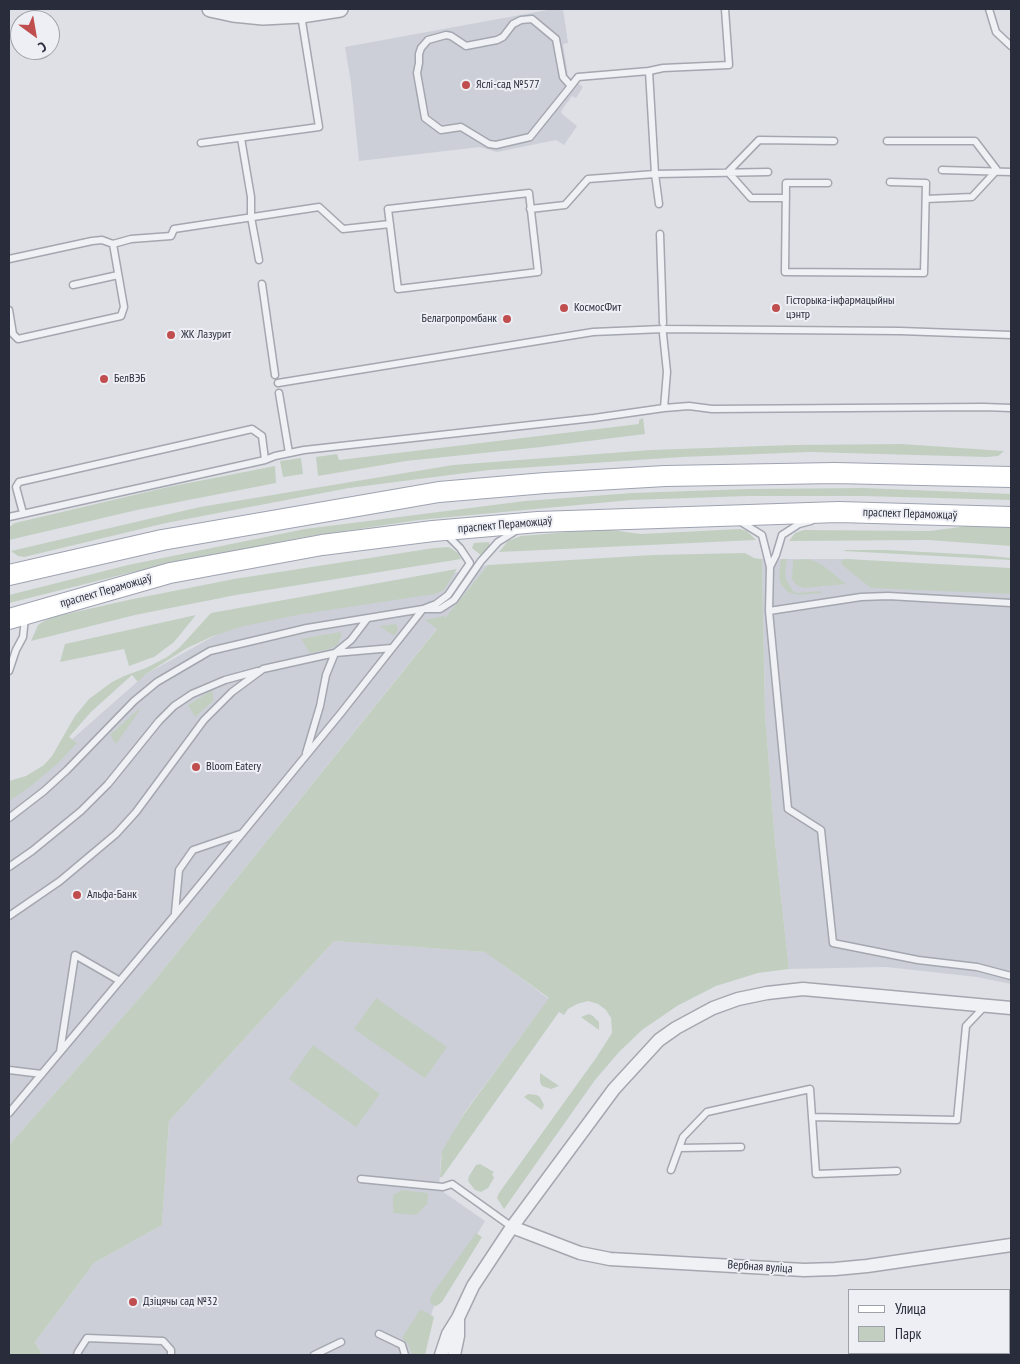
<!DOCTYPE html>
<html>
<head>
<meta charset="utf-8">
<style>
	body { margin:0 }
	#map { position:relative; width:1020px; height:1364px; overflow:hidden; background:#dee0e6; font-family:"PT Sans Narrow",sans-serif }
	canvas { display:block }
	.frame { position:absolute; inset:0; border:10px solid #292d3b; pointer-events:none }
	.legend { position:absolute; left:848px; top:1289px; width:162px; height:65px; box-sizing:border-box; background:#edeff4; border:1px solid #9fa1aa; margin:0; padding:6px 9px; list-style:none; font-size:15px; color:#292d3b }
	.legend li { display:flex; align-items:center; gap:10px; height:25px }
	.legend b { width:25px; border:1px solid #9fa1aa }
	.north { position:absolute; left:10px; top:10px; width:50px; height:50px; box-sizing:border-box; background:#edeff4; border:1px solid #9fa1aa; border-radius:50%; rotate:148deg; font-size:14px; font-weight:700; line-height:20px; text-align:center; color:#292d3b }
	.north::after { content:''; display:block; margin:auto; width:18px; height:22px; background:#c04e4f; clip-path:polygon(50% 0,100% 100%,50% 72%,0 100%) }
</style>
</head>
<body>
<div id="map">
<canvas width="1020" height="1364"></canvas>
<div class="frame"></div>
<ul class="legend">
<li><b style="height:6px;background:#fff"></b>Улица</li>
<li><b style="height:14px;background:#c2cfc0"></b>Парк</li>
</ul>
<div class="north">С</div>
</div>
<script>
const c = document.querySelector('canvas').getContext('2d');
c.lineJoin = 'round';
function paint(path, color) {
  c.fillStyle = color;
  c.fill(path, 'evenodd');
}
function poly(rows) {
  const path = new Path2D();
  for (const r of rows) {
    path.moveTo(r[0], r[1]);
    for (let i = 2; i < r.length; i += 2) path.lineTo(r[i], r[i + 1]);
  }
  return path;
}
function stroke(path, color, width, dash) {
  c.strokeStyle = color;
  c.lineWidth = width;
  c.lineCap = dash ? 'butt' : 'round';
  c.setLineDash(dash || []);
  c.stroke(path);
}
function write(font, color, halo, rows, align = 'center') {
  c.font = font + ' "PT Sans Narrow",sans-serif';
  c.lineWidth = 4;
  c.setLineDash([]);
  c.textBaseline = 'middle';
  c.strokeStyle = halo;
  c.fillStyle = color;
  for (const [text, x, y, turn = 0] of rows) {
    c.save();
    c.translate(x, y);
    c.rotate((+turn || 0) * Math.PI / 180);
    c.textAlign = isNaN(turn) ? turn : align;
    if (halo) c.strokeText(text, 0, 0);
    c.fillText(text, 0, 0);
    c.restore();
  }
}
const built = poly([
	[553,9,563,9,568,43,563,44,568,76,583,87,576,98,572,96,561,111,562,114,577,126,564,145,556,140,497,152,480,147,359,161,351,83,345,47],
	[762,559,846,559,1011,575,1011,984,977,977,886,967,789,969,775,842,765,714],
	[488,565,151,985,9,1145,9,797,31,782,52,757,146,674,232,626],
	[334,941,486,952,549,999,464,1113,441,1157,439,1189,485,1221,433,1309,419,1355,42,1355,35,1342,94,1263,162,1225,169,1121]
]);
const green = poly([
	[643,418,645,434,541,447,406,461,318,476,316,457,337,454,339,460,639,424,639,420],
	[902,444,1004,451,998,456,987,457,810,452,682,457,489,470,349,488,166,523,24,557,18,556,11,551,200,507,453,465,651,450,792,445],
	[301,458,303,474,283,477,280,461],
	[275,466,276,483,137,510,9,540,9,527,15,523,168,487],
	[864,488,1011,494,1011,500,862,496,748,496,631,500,419,520,305,537,208,556,129,573,9,603,9,595,45,586,128,565,305,529,525,501,632,493,749,489],
	[982,524,1011,527,1011,546,928,540,789,541,795,533,804,530,930,531],
	[603,529,641,534,740,529,747,531,756,540,499,552,508,541,521,536],
	[489,542,490,546,482,556,472,548,474,543],
	[449,547,458,553,461,559,236,595,135,615,31,641,38,625,44,621,53,617,133,599,234,579,434,548],
	[846,550,886,550,981,555,1011,558,1011,560,843,551],
	[745,553,754,558,762,559,765,714,775,842,789,969,758,973,716,986,677,1006,642,1030,619,1052,595,1080,504,1209,497,1198,499,1193,596,1058,612,1033,611,1018,606,1010,598,1004,588,1001,577,1004,568,1009,564,1015,559,1012,442,1177,440,1177,442,1151,464,1114,549,998,485,952,334,941,169,1121,162,1225,94,1263,35,1342,42,1355,9,1355,9,1145,151,985,437,629,425,620,444,616,445,618,488,565,653,555],
	[781,559,787,559,785,574,786,580,793,591,796,593,821,591,822,593,798,595,788,592,784,588,781,584,779,577],
	[809,559,821,564,846,584,804,588,796,585,792,579,793,560],
	[846,559,1011,568,1011,594,871,588,842,565,841,561],
	[457,569,444,590,435,594,302,614,240,627,213,636,187,648,146,674,138,682,132,675,91,712,69,737,77,743,58,763,31,786,9,801,9,781,26,776,44,765,52,756,75,716,89,699,112,682,124,676,146,668,167,657,179,648,211,613],
	[196,615,174,642,154,657,148,659,129,666,124,649,60,662,65,644],
	[396,624,398,630,394,636,379,626],
	[340,632,342,635,337,645,329,649,310,653,301,639],
	[211,691,213,694,213,701,195,717,188,705],
	[142,706,133,720,116,744,110,735],
	[376,998,447,1047,425,1078,354,1029],
	[589,1014,593,1016,599,1022,599,1030,581,1017],
	[313,1045,380,1094,356,1127,289,1079],
	[540,1073,559,1086,551,1089,542,1086,540,1082],
	[528,1094,537,1095,540,1097,544,1105,542,1110,524,1097],
	[480,1164,494,1172,492,1174,494,1178,488,1188,481,1192,475,1190,468,1181,469,1176,476,1165],
	[402,1190,428,1193,427,1204,416,1215,393,1213,393,1195],
	[476,1233,482,1237,442,1302,436,1306,433,1305,430,1302,431,1296],
	[420,1310,424,1311,434,1317,425,1355,412,1355,408,1344,403,1339,403,1336]
]);
const service = poly([
	[989,9,996,32,1011,46],
	[571,86,563,77,556,39,532,19,521,20,513,24,503,37,497,40,466,46,451,36,446,35,428,40,421,48,419,54,419,63,417,73,425,118,441,130,461,127,489,144,496,145,530,137,571,86,578,77,649,71],
	[241,138,251,197,251,217,259,260],
	[887,141,975,141,997,170,972,197,926,199],
	[201,143,319,127,301,15],
	[942,170,1011,172],
	[828,183,786,183,785,272,924,273,926,183,890,182],
	[529,193,538,272,398,289,388,209,529,193],
	[786,198,751,198,728,172,759,140,834,141],
	[659,204,655,174,649,71,663,68,729,65,725,9],
	[530,209,565,205,588,179,655,174,768,172],
	[660,234,663,323],
	[9,259,92,241,102,240,113,244],
	[262,284,275,375],
	[73,285,118,275],
	[9,310,13,334,18,339,121,316,124,307,113,244,131,239,171,236,174,229,319,207,343,229,390,224],
	[663,334,667,372,664,408],
	[278,383,593,332,663,329,900,331,1011,335],
	[279,393,289,453],
	[23,513,16,487,19,482,252,429,262,436,265,460],
	[9,517,265,460,275,456,304,450,594,418,664,408,689,406,712,409,984,407,1011,408],
	[741,522,762,535,770,567,769,611,861,597,888,596,1011,603],
	[770,567,776,555,782,535,799,524,811,521],
	[769,611,788,809,821,830,833,943,918,960,977,967,1011,976],
	[9,671,16,650,23,637,25,618],
	[306,753,320,706,326,675,335,653,392,648],
	[9,818,44,791,67,770,134,701,157,682,210,651,307,628,423,609,440,609,454,600,481,561,498,542,514,532],
	[9,867,32,851,81,811,108,784,159,721,174,706,192,694,225,680,258,671],
	[175,913,179,870,193,850,240,834],
	[9,916,60,881,116,834,136,812,204,720,232,692,263,669,335,653,351,640,367,619],
	[60,1052,75,955,120,981],
	[9,1070,42,1074],
	[9,1113,175,915,341,713,423,609,436,604,448,595,470,563,460,548,449,537,444,535],
	[812,1117,816,1174,897,1171],
	[679,1148,741,1147],
	[671,1170,683,1137,707,1112,810,1089,812,1117,957,1120,966,1026,985,1006],
	[361,1179,443,1187,452,1184,512,1227],
	[379,1334,402,1345,405,1355],
	[77,1355,78,1352,87,1338,163,1341,171,1350,171,1355],
	[314,1355,341,1342]
]);
const minor = poly([
	[512,1227,580,1253,610,1259,804,1270,835,1269,867,1266,1011,1245],
	[441,1355,448,1334,458,1318,473,1286,512,1227,614,1089,659,1040,676,1028,713,1008,738,999,767,993,803,989,1011,1008],
	[454,1355,458,1336,458,1318]
]);
const tertiary = poly([
	[210,9,233,14,263,17,301,15,340,9]
]);
const primary = poly([
	[9,575,162,540,439,492,545,483,665,476,835,473,1011,477],
	[9,619,170,573,322,545,433,531,538,522,839,512,1011,517]
]);
const markers = [
	[466,85,5,"#c04e4f"],
	[564,308,5,"#c04e4f"],
	[776,308,5,"#c04e4f"],
	[507,319,5,"#c04e4f"],
	[171,335,5,"#c04e4f"],
	[104,379,5,"#c04e4f"],
	[196,767,5,"#c04e4f"],
	[77,895,5,"#c04e4f"],
	[133,1302,5,"#c04e4f"]
];
const poiNames = [
	["Яслі-сад №577",476,85],
	["Гісторыка-інфармацыйны",786,301],
	["цэнтр",786,315],
	["КосмосФит",574,308],
	["Белагропромбанк",497,319,"right"],
	["ЖК Лазурит",181,335],
	["БелВЭБ",114,379],
	["Bloom Eatery",206,767],
	["Альфа-Банк",87,895],
	["Дзіцячы сад №32",143,1302]
];
const streetNames = [
	["праспект Пераможцаў",910,514,2],
	["праспект Пераможцаў",505,525,-5],
	["праспект Пераможцаў",106,591,-16],
	["Вербная вуліца",760,1267,4]
];
paint(built, '#cccfd7');
paint(green, '#c2cfc0');
stroke(service, '#a4a7af', 9);
stroke(minor, '#a4a7af', 15);
stroke(tertiary, '#a4a7af', 18);
stroke(primary, '#9fa3b1', 22);
stroke(service, '#f0f1f5', 6);
stroke(minor, '#f0f1f5', 12);
stroke(tertiary, '#f0f1f5', 15);
stroke(primary, '#fff', 20);
for (const [x, y, r, color] of markers) {
  const dot = new Path2D();
  dot.arc(x, y, r, 0, 2 * Math.PI);
  c.fillStyle = color;
  c.fill(dot);
  stroke(dot, '#edeff4', 2);
}
write('12px', '#292d3b', '#edeff4', poiNames, 'left');
write('12px', '#292d3b', '#edeff4', streetNames);
</script>
</body>
</html>
